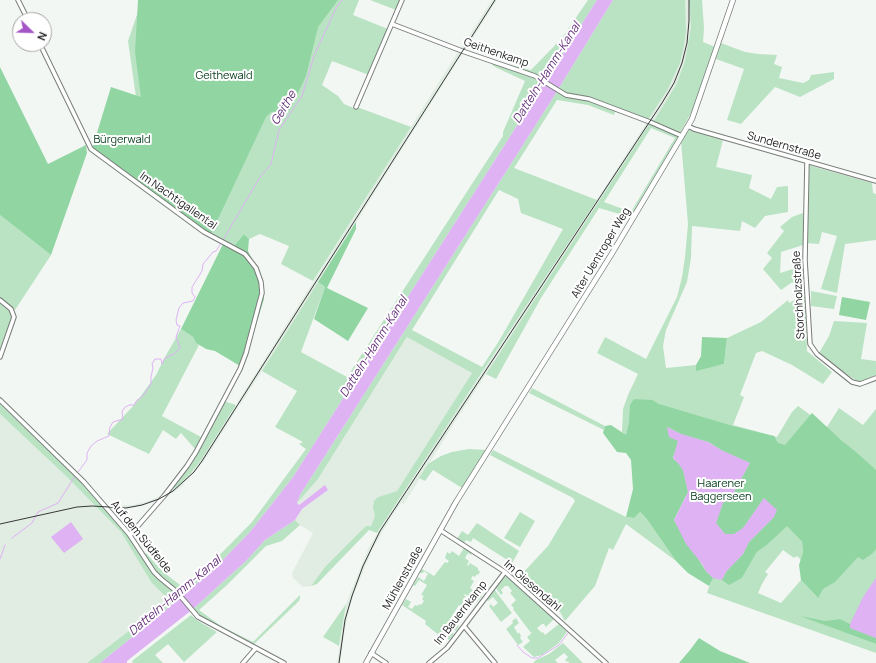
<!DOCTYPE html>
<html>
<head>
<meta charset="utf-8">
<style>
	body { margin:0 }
	#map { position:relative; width:876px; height:663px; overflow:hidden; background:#f2f7f3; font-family:Manrope,sans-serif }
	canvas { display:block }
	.north { position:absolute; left:12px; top:12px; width:40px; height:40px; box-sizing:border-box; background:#fff; border:1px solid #a6a7a6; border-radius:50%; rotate:113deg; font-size:11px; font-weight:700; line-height:16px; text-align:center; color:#202221 }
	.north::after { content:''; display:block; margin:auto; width:14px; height:18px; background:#a354c5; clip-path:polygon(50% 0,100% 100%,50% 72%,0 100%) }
</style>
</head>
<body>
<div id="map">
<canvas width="876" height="663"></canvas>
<div class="north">N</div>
</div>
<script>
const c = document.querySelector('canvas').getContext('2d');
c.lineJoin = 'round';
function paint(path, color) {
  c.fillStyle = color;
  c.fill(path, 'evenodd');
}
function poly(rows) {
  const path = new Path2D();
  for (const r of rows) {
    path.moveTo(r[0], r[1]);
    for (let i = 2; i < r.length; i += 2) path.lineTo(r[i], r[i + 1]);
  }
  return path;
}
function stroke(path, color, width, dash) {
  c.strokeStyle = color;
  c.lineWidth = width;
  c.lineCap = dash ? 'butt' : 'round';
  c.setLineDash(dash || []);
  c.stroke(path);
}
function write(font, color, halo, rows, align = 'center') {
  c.font = font + ' Manrope,sans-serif';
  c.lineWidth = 4;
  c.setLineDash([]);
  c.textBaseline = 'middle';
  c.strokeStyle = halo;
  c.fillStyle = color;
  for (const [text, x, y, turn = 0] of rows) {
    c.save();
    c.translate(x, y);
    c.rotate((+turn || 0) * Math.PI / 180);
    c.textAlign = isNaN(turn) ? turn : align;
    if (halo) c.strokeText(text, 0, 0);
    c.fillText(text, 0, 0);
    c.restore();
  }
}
const built = poly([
	[492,0,497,0,464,52,460,50],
	[685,0,689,0,691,27,685,61,676,85,653,122,648,120,668,89,680,63,684,46],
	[458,52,462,54,262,371,240,405,237,403],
	[647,122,650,123,458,417,404,504,401,503,390,519,373,548,355,591,350,606,344,635,340,663,337,663,346,604,369,547,447,425,600,195],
	[408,336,472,373,397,491,378,497,373,508,375,516,371,526,325,567,311,586,303,587,293,578,292,573,313,533,300,525,295,520,302,509,328,490,325,486,298,505,297,503,318,479],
	[236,405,238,407,204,461,181,487,168,496,142,506,124,509,109,509,106,506,133,505,146,502,167,493,178,486,191,473,201,460],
	[0,414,67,477,121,532,151,582,169,600,87,663,0,663]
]);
const green = poly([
	[142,0,359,0,353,15,388,29,369,75,332,61,322,85,338,96,344,104,356,109,357,107,411,127,313,281,281,264,289,246,260,234,249,239,244,234,234,246,210,236,136,97,128,41],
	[370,0,400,0,396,10],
	[588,0,597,0,293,477,250,532,215,568,162,613,158,614,149,620,146,626,100,663,87,663,169,600,151,582,121,532,67,477,0,414,0,402,83,482,125,532,142,558,146,553,163,572,184,588,200,575,252,522,306,449,299,444,303,442,275,427,297,391,262,371,318,282,325,287,301,352,347,377,503,136,503,132,525,81,495,67,492,65,494,61,531,70,562,38],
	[613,0,685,0,686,31,684,46,680,63,668,89,648,120,616,109,614,115,588,105,557,100,514,168,597,200,482,372,377,533,369,530,317,584,311,586,325,567,366,526,371,526,375,516,373,508,374,501,378,497,397,491,472,373,407,337,318,479,297,503,300,495,551,101],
	[499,190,518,199,521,213,563,229,499,341,482,367,412,330],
	[689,0,702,0,704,28,703,42,715,47,695,106,680,133,653,122,676,85,685,61,691,27],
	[721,43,745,52,758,54,777,55,774,64,782,67,779,78,803,83,809,80,811,75,834,72,834,79,800,97,775,87,741,124,727,120,744,69,716,59],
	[650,123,679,136,630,217,599,208,541,298,496,379,486,374],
	[651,128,675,138,631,212,604,202],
	[690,130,723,140,716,167,752,175,749,188,771,199,777,187,788,186,788,212,765,216,755,228,742,221,740,231,692,226,691,258,687,282,666,330,663,346,666,368,696,365,696,370,724,364,727,338,761,322,788,300,789,303,805,294,807,351,832,372,823,384,792,365,762,351,756,353,740,395,744,397,733,425,777,437,792,412,798,406,827,427,839,408,863,425,876,409,876,641,804,617,876,644,876,653,707,593,711,581,659,404,653,400,629,422,626,436,622,432,623,409,628,395,638,374,597,353,605,337,646,359,677,297,682,277,685,257,688,224,681,141,687,131],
	[788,527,811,549,817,597,801,580,781,603,758,593,762,584,768,574,765,572,783,550,794,558,797,556,801,560,803,552,802,542],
	[783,529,767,545,757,552,742,578,729,584,772,531],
	[808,165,872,183,873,193,876,194,876,240,845,244,837,293,821,289,837,236,822,232,819,244,807,243],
	[803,213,803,245,781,252,780,273,803,266,804,282,791,283,781,290,763,269,772,258,767,253,784,231,780,227,792,217],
	[0,215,51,255,15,310,0,297],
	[811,291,837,296,834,309,811,306],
	[0,303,11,313,12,318,0,349],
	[834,321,867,323,861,359,876,361,876,375,860,382,857,381,831,364,819,353,829,336],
	[181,329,193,337,196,343,199,345,162,416,201,437,195,449,181,433,176,439,163,430,149,454,107,434,135,404,156,375,165,357],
	[532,388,605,426,604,430,529,393],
	[224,401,236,405,201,460,191,473,178,486,167,493,188,466],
	[469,449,487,450,462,488,433,470,425,481,419,478,428,464,441,456,452,452],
	[493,450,626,517,634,518,640,512,646,518,676,561,626,524,613,550,609,548,595,586,565,621,560,612,520,576,548,546,575,501,573,498,490,455],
	[520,512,535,521,520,547,504,538],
	[295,520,300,525,282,541,266,546,227,585,199,610,221,626,253,642,300,595,300,598,299,601,253,645,200,618,193,609,246,561,265,540],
	[477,523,519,551,512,563,473,538,471,542,466,540,464,543,457,539,462,531,468,535],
	[464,548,472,553,471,555,468,553,465,558,469,561,467,565,468,566,470,563,478,568,478,570,480,572,478,575,477,574,475,577,473,576,472,577,471,579,474,581,470,588,482,596,477,602,474,600,477,595,472,591,468,596,465,594,464,595,466,597,461,606,459,605,450,619,459,626,456,631,453,629,455,625,451,622,447,627,444,624,442,625,454,634,449,640,446,637,449,632,445,630,440,636,425,624,426,621,402,605,406,599,411,602,408,607,412,609,415,605,418,606,419,604,421,605,424,601,422,599,424,596,421,595,427,585,419,580,415,586,413,585,418,577,424,581,428,574,424,571,423,573,419,573,422,569,434,576,445,562,447,563,449,561,445,558,447,552,450,554,452,551,459,556],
	[503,577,506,577,508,578,554,619,546,627,544,624,542,624,537,628,542,633,543,632,545,635,559,624,567,632,558,644,542,655,534,657,523,647,530,641,527,637,533,632,531,633,513,609,514,608,511,605,516,600,510,593,512,591,508,586,505,586,501,590,503,593,501,595,495,587],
	[494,589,512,613,501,622,489,606,491,604,493,607,498,603,493,597,488,601,486,599],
	[346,604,339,646,323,637],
	[191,615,198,621,217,632,184,662,168,644,155,655,163,663,133,663,132,661],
	[516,618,519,623,514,627,518,634,519,632,521,636,520,638,523,642,518,645,506,629,513,623,512,621],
	[563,643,583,663,569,663,568,661,567,662,565,660,568,657,564,653,555,660,558,663,533,663,536,660,549,654]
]);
const forest = poly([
	[138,0,338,0,318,27,306,76,290,110,271,112,266,117,210,236,92,149,111,87,141,97,135,52],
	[0,67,48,164,86,145,87,153,51,255,0,215],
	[356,222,356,229,327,288,368,308,348,341,314,319,325,287,318,282],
	[244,234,249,239,248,251,261,276,264,299,254,331,251,334,240,366,215,351,206,349,196,343,193,337,181,329,224,242,227,242,234,246],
	[842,297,870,302,866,320,839,315],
	[702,337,727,338,724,364,696,371,696,365,701,356],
	[634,399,653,400,659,404,733,426,774,436,778,443,785,445,812,413,842,441,856,452,876,470,876,549,873,553,863,560,858,557,835,582,823,589,818,598,801,580,799,565,803,552,802,542,787,526,767,545,757,552,742,578,729,585,722,580,726,572,743,554,749,542,774,517,764,498,743,528,734,534,725,534,716,523,723,503,734,492,750,463,721,450,709,442,681,434,668,427,678,441,673,458,678,463,683,470,688,492,674,520,706,571,713,578,709,586,688,573,676,561,646,518,640,512,634,518,626,517,633,489,631,460,626,453,617,452,603,433,605,426,611,425,626,435,629,422,630,405],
	[800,616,825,621,840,619,850,624,850,628,876,638,876,644],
	[699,638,720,651,750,663,679,663,690,650]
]);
const water = poly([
	[597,0,613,0,551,101,300,495,297,503,299,505,325,485,328,490,302,509,295,520,265,540,246,561,193,609,127,661,127,663,100,663,146,626,149,620,158,614,162,613,215,568,250,532,293,477],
	[667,427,681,434,708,442,721,450,750,463,734,492,723,503,716,523,725,534,734,534,743,528,764,498,777,510,774,517,749,542,743,554,726,572,722,580,713,578,706,571,702,564,686,544,674,520,688,492,683,470,678,463,673,458,678,441,669,437],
	[71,522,83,539,64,553,51,537],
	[876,578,876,638,850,628,850,624,863,597]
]);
const stream = poly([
	[223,240,260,177,271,164,279,130,302,96,314,56,336,8,342,0],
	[78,472,87,460,87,453,91,446,97,441,109,436,110,427,113,422,123,419,122,412,124,408,129,405,134,405,137,400,143,396,151,384,151,377,153,368,152,364,155,359,161,359,162,364,165,358,174,354,179,349,180,347,176,337,180,326,177,325,176,320,179,308,183,303,193,301,195,297,192,293,192,287,202,271,203,264,213,252,216,251,221,243],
	[12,538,32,523,38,512,58,503,75,476],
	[0,559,5,545],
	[517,645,523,652,532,658,538,658,559,645,568,633]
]);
const minor = poly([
	[18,0,28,20],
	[392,24,462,51,535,76,566,95,589,99,650,122,682,136],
	[40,44,91,149,204,232,245,254,256,268,261,282,262,293,259,304,246,353,240,369,196,452,187,466,164,496,130,535],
	[356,107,402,0],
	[688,126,694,129,876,181],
	[807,162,805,260,810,344,817,354,852,382,860,384,876,378],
	[0,300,11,309,14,317,0,357],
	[0,400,84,482,129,534,154,572,160,578,177,592,198,617,284,663],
	[440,530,505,572,606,663],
	[464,626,495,663],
	[371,653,386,663],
	[243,663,256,648],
	[429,663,447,648,454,639,505,572]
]);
const tertiary = poly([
	[366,663,456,502,611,255,692,119,733,0]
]);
const rail = poly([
	[0,524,77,507,92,506,126,508,142,505,159,499,173,491,194,472,202,461,495,0],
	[339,663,345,620,352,596,363,566,380,531,662,103,674,83,682,63,687,43,689,21,689,0]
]);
const streetNames = [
	["Geithenkamp",496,53,19],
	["Sundernstraße",784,146,16],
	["Im Nachtigallental",178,201,35],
	["Alter Uentroper Weg",601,253,-59],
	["Storchholzstraße",799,295,-93],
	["Auf dem Südfelde",141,537,51],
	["Mühlenstraße",403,578,-61],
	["Im Giesendahl",532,586,41],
	["Im Bauernkamp",461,613,-52]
];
const parkNames = [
	["Geithewald",224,76],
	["Bürgerwald",122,140],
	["Haarener",721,484],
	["Baggerseen",721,497]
];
const waterNames = [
	["Datteln-Hamm-Kanal",547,73,-58],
	["Geithe",284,108,-59],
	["Datteln-Hamm-Kanal",374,347,-58],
	["Datteln-Hamm-Kanal",175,596,-40]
];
paint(built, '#e1ece3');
paint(green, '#bae3c3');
paint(forest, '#91d6a2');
paint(water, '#deb2f3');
stroke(stream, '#deb2f3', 1);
stroke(minor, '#797d7a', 5.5);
stroke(tertiary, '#797d7a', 6);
stroke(minor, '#fff', 3.5);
stroke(tertiary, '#fff', 4.5);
stroke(rail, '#373938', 1);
write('11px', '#202221', '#fff', streetNames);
write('11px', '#023919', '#fff', parkNames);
write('italic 12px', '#632e79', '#fff', waterNames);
</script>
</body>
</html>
